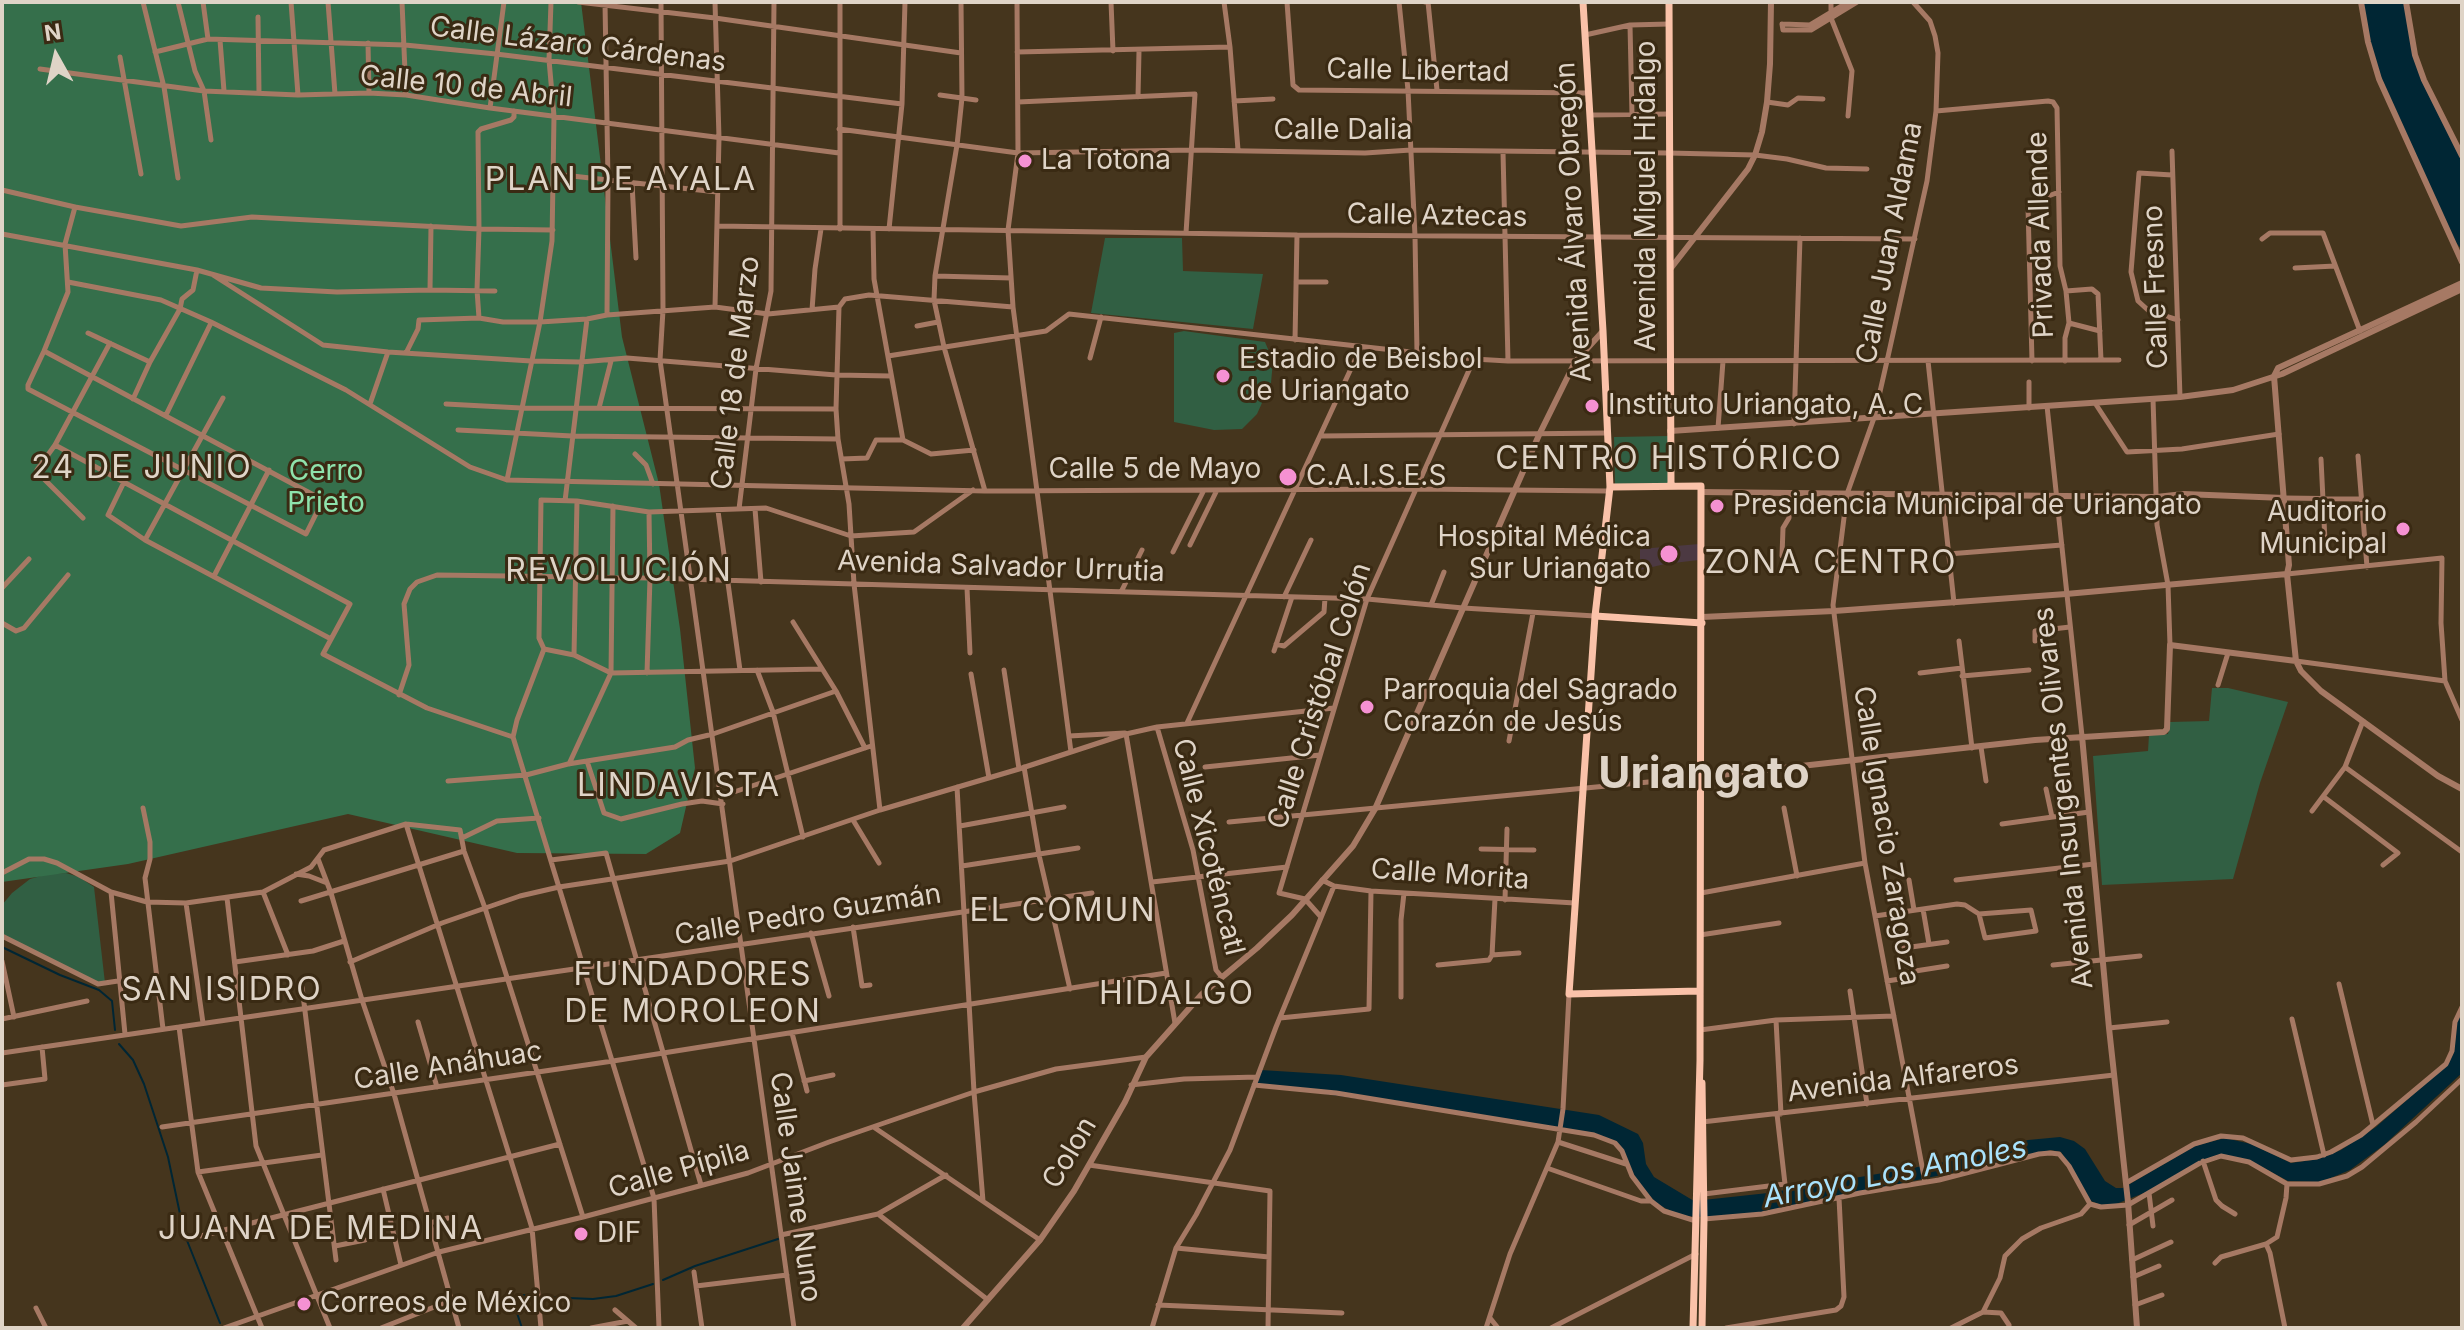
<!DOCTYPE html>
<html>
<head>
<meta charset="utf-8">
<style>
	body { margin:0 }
	#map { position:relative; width:2464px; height:1330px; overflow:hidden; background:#45351d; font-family:Inter,sans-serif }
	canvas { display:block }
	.frame { position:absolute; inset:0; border:4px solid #dfd4c7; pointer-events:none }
	.north { position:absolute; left:16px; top:16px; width:80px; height:80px; -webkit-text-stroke:6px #3a2a13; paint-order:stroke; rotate:352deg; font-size:22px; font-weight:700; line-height:32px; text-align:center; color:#dfd4c7 }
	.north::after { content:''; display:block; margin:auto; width:28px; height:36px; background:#dfd4c7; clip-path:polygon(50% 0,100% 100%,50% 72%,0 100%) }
</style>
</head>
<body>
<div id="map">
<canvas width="2464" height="1330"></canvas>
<div class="frame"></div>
<div class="north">N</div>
</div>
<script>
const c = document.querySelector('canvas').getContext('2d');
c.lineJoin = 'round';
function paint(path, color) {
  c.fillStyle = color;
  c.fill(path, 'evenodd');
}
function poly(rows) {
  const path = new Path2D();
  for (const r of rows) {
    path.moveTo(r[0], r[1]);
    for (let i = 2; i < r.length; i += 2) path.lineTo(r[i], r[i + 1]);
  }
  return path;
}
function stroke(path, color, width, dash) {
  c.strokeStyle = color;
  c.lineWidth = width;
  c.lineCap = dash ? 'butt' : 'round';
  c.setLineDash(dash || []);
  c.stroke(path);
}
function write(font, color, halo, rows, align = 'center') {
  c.font = font + ' Inter,sans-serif';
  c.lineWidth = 6;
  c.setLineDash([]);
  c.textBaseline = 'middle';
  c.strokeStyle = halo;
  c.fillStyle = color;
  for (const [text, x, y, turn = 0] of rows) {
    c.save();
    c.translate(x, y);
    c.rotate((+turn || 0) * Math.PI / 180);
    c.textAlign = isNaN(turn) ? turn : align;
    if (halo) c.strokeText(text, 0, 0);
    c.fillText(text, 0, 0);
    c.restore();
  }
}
const medical = poly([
	[1699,544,1699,560,1665,564,1640,570,1640,549]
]);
const green = poly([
	[1105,238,1182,238,1183,271,1263,274,1253,329,1091,313],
	[1184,331,1265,342,1273,361,1271,383,1257,414,1242,429,1214,430,1174,422,1174,333],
	[1668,436,1669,483,1615,484,1614,437],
	[2212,688,2228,688,2288,702,2260,783,2233,879,2102,885,2093,756,2148,751,2149,735,2168,734,2170,722,2209,721],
	[66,873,79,877,94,887,105,983,98,984,2,936,2,905,12,893,30,879,48,874]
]);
const forest = poly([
	[2,2,581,2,622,337,659,484,680,629,695,768,680,833,646,854,517,853,348,814,128,864,2,882]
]);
const water = poly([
	[2362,2,2406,2,2416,57,2440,116,2462,161,2462,250,2450,235,2377,74],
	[2462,1010,2462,1073,2384,1145,2350,1170,2321,1182,2288,1181,2251,1161,2220,1155,2149,1191,2116,1204,2101,1205,2091,1201,2061,1152,2051,1150,1970,1169,1764,1212,1706,1217,1681,1216,1657,1204,1634,1177,1623,1151,1595,1133,1255,1084,1261,1070,1341,1075,1599,1115,1638,1134,1643,1143,1646,1164,1654,1177,1694,1201,1768,1193,1929,1165,1961,1159,2028,1140,2060,1137,2074,1141,2085,1149,2105,1181,2116,1188,2123,1188,2195,1146,2225,1138,2251,1144,2291,1163,2319,1159,2341,1150,2376,1127,2449,1063,2454,1052,2457,1021]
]);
const stream = poly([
	[2,947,60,975,99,990,112,1001,115,1030],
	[119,1044,133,1060,144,1084,168,1157,184,1233,220,1323],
	[663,1280,695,1266,778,1239],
	[543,1297,593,1299,616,1296,653,1284],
	[522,1328,514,1304,516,1298,522,1295,535,1296]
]);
const minor = poly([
	[143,2,164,87,178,178],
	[178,2,195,71,204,91,211,140],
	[203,2,208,39],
	[291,2,298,95],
	[328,2,335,94],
	[402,2,406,95],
	[578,2,715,18,961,53],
	[661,2,663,310,660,360,794,1328],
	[715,2,719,138,715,307],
	[840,2,840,229],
	[961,2,962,98,957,145,935,276,934,300,944,347,985,491],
	[1017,2,1018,153,1008,230,1013,307,1071,752],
	[1111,2,1113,51],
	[1224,2,1230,47,1238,150],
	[1287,2,1293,85,1299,90,1588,93],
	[1399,2,1408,90,1415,236,1417,353],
	[1425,2,1428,2,1437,90],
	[1831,2,1831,18,1852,71,1848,116],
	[1913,2,1930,21,1935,36,1938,53,1936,111,1927,181,1887,361,1874,418,1847,494,1833,605,1865,863,1925,1182],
	[605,3,608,181,607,315],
	[258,17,259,93],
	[1782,24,1783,30,1811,30,1857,2],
	[1782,24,1810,25,1848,2],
	[1630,25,1632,115],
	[1585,35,1630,25,1669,24],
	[220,40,224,91],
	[368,43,369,93],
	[155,52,208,39,405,45,496,54,902,104],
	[1017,52,1230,47],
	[120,57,141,174],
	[40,69,204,91,298,95,369,93,406,95,490,108,839,153],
	[940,95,976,100],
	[1138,97,1139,51],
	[1234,101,1273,99],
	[1018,102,1195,94,1186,233],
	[1767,102,1788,105,1798,98,1823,99],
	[490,108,504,2],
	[1936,111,2048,101,2053,102,2057,108,2060,266,2066,291,2069,323,2065,338,2065,361],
	[1590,115,1669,114],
	[839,129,1018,153,1193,150,1365,153,1411,150,1668,153,1755,155,1787,159,1826,168,1867,169],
	[2172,151,2180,397],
	[1503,152,1508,361],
	[554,174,717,192],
	[2172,175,2139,173,2131,272,2138,301,2149,311,2178,320],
	[632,183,636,258],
	[2,190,75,207,181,226,252,217,479,229,553,230],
	[717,226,1297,235,1915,239],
	[873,229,874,279,903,440],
	[889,229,902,104,905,2],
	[2,234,197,270,261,288,337,292,430,290,495,291],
	[2262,239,2270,233,2323,233,2360,331],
	[2295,268,2335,266],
	[213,275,323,345,388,352,531,361,581,362,627,358,836,375,891,376],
	[935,276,1011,278],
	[68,282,161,300,211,322,346,390,470,467,507,480,985,491,1417,489,1608,491],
	[1296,282,1326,282],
	[430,290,431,226],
	[2066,291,2092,289,2098,294,2101,360],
	[839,307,836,409,838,439,849,504,854,584,880,810],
	[812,310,815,269,821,229],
	[479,318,477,290,479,229,478,132,481,129,511,120,514,117,514,111],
	[2069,323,2100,331],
	[917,326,938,322],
	[88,333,150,362],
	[1295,340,1297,235],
	[44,351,323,500,306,534,28,389,28,385,44,351,68,292,65,244,75,207],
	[406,353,418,329,419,320,479,318,503,322,540,322,587,319,607,315,715,307,768,314,839,307,845,299,869,295,1013,307],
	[888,356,1046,331,1069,314,1474,359,1508,361,2119,360],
	[1090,358,1101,317],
	[1928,361,1954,603],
	[2032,361,2028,207,2035,201,2059,192],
	[2029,382,2029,408],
	[133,399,150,362,180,309,182,299,193,290,197,270],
	[2153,399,2157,525,2168,585,2170,645],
	[2095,403,2127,452,2182,449,2279,434],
	[370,404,388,352],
	[446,404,521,408,836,409],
	[2047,406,2082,736],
	[599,408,611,361],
	[166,415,211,323],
	[1794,424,1800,238],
	[1718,428,1723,361],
	[458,430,572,436,838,439],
	[1321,436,1608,433],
	[55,445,350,604,323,654,427,708,513,737],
	[635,454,646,465,653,484],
	[2358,456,2367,567],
	[842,459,867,458,876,440,903,440,931,454,974,450],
	[2321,459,2325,541],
	[507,480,540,322,552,241,554,116,549,60,551,2],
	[124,482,108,515,145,540,331,639],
	[2284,498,2362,499],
	[565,501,587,319],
	[739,509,756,369,771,291,774,2],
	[755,509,761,582],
	[718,511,740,670],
	[83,518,38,473,37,470,55,445,110,343],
	[145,540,223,398],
	[1190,545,1217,490],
	[1173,552,1204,490],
	[1948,554,2062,545],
	[1782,556,1783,528,1789,518,1790,494],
	[2287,574,2442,558,2441,623,2445,681,2462,720],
	[214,576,269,470],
	[2,588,29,559],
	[967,588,970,653],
	[1121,592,1142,550],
	[1284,597,1311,540],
	[1431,605,1444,572],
	[793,622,836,691,865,748],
	[2,623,16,631,24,628,68,575],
	[1959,641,1972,748],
	[2035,641,2035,631,2070,627],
	[1276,644,1284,646,1324,612,1325,598],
	[544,649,574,655,611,673,822,669],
	[1274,651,1292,597],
	[574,655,577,501],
	[2296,661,2445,681],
	[757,670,773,712,803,837],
	[1004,670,1019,769],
	[647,673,650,578,649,512],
	[1920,673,1962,668],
	[971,674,989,778],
	[1962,676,2029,670],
	[2218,685,2228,653],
	[399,695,409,665,404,604,410,589,417,582,437,575,650,578,1367,599,1463,608,1595,616],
	[1187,723,1361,347],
	[1157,727,1193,850,1216,970,1221,976],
	[1126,734,1175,1023],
	[1069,736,1125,733],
	[513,737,517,720,544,649,539,638,541,500,577,501,649,512,766,508,851,536,914,532,973,490],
	[513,737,654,1198,659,1328],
	[1509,741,1533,613],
	[1981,747,1986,781],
	[587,761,604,813,621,819,682,804,702,801,723,804],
	[569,764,611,673,613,506],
	[1024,767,1039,855,1070,989],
	[1205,767,1320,755],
	[2345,767,2462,852],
	[448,781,526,775,568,764,675,747,688,740,713,734,836,691],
	[957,787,974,1092,983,1201],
	[2046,789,2052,817],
	[722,796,871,746],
	[2324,797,2398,853,2383,865],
	[143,808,150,842,150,859,145,878,163,1029],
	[1784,808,1797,876],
	[2312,811,2345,767,2363,721],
	[853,820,879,863],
	[1229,822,1701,777],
	[406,824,532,1228,541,1328],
	[2002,824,2089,812],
	[960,826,1064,807],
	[462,838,497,821,539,818],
	[1481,849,1534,850],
	[318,859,331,893,362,1000,394,1094,459,1328],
	[551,860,606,853,701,1185],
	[962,866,1078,848],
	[2,873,29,859,44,859,57,863,111,892,147,902,186,903,263,892,311,867,324,850,406,824,460,830,464,851,485,908,583,1217],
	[296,874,309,876,327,883],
	[1322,880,1334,886,1371,891,1575,903],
	[1909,880,1914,910],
	[1956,880,2094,864],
	[1152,882,1287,867],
	[111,892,125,1034],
	[263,892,288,955],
	[1701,893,1865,863],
	[227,898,256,1146,330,1328],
	[1505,900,1507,829],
	[301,901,464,851],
	[186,903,203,1023],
	[1923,909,1929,944],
	[1875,916,1957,904,1965,905,1979,914,2031,910,2036,931,1985,938,1979,914],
	[1321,917,1305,899,1279,893,1367,599,1474,359],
	[853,927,862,986,870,985],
	[811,933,829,996],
	[1700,935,1779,923],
	[2,936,98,984,118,981],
	[1904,948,1947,942],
	[1492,955,1519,953],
	[2,961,14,1017],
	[235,962,313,951,344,941],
	[350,962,442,923,520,896,559,887,730,861,880,810,1019,769,1126,734,1157,727,1334,708],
	[1438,965,1489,960,1492,955,1495,899],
	[2053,965,2140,956],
	[1887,981,1900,979,1909,972,1947,966],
	[2339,984,2373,1125],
	[302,987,336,1260],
	[1850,991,1867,1104],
	[1401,997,1401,920,1404,893],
	[1280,1018,1369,1009,1371,891],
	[2,1019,87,1001],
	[2292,1019,2324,1155],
	[1776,1020,1781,1114],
	[418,1022,437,1087],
	[179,1027,198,1172,262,1328],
	[2109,1028,2167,1022],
	[1700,1030,1776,1020,1894,1016],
	[792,1033,807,1091],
	[2,1053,1092,893],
	[804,1081,833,1075],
	[2,1085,45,1079,42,1047],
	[1131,1085,1184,1079,1257,1077],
	[1254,1085,1336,1093,1594,1135,1615,1143,1622,1151,1632,1176,1651,1201,1664,1211,1696,1221],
	[1702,1122,2114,1075],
	[162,1127,613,1061,1166,973],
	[875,1128,1040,1240],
	[1558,1142,1626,1164],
	[2203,1161,2216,1200,2222,1206,2235,1214],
	[1089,1165,1270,1191,1268,1328],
	[1547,1168,1641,1201,1651,1201],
	[198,1172,322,1155],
	[2126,1183,2194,1144,2221,1136,2243,1138,2291,1160,2317,1157,2331,1152,2361,1135,2446,1064,2452,1051,2455,1022,2462,1007],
	[383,1189,401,1265],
	[2149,1193,2153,1226],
	[1704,1194,1785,1184,1777,1114],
	[878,1214,988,1300],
	[1704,1219,1762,1214,1860,1193,1939,1180,2039,1154,2050,1153,2059,1154,2069,1166,2090,1204,2101,1207,2128,1205,2200,1163,2221,1156,2249,1162,2287,1184,2319,1184,2347,1176,2362,1167,2416,1122,2462,1079],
	[430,1223,448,1218],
	[2129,1225,2172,1200],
	[781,1235,878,1214,946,1175],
	[201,1236,560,1144],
	[2266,1244,2270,1253,2285,1328],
	[335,1246,365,1240],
	[1176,1248,1269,1257],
	[2132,1260,2171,1242],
	[2215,1263,2221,1257,2266,1244,2277,1237,2286,1198,2287,1184],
	[694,1272,702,1328],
	[2133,1277,2159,1266],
	[696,1286,787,1275],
	[1158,1305,1342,1313],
	[2135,1305,2162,1295],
	[36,1308,46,1328],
	[615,1310,636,1328],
	[1983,1312,2001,1313,2009,1325],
	[1490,1318,1498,1328],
	[224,1328,439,1252,583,1217,748,1173,829,1142,974,1092,1056,1069,1146,1057],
	[381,1328,452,1300],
	[591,1328,628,1321],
	[1152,1328,1176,1248,1196,1215,1230,1150,1276,1027,1334,886],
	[1486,1328,1510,1254,1558,1142,1563,1109,1569,994],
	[1551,1328,1696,1254],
	[1726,1328,1836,1310,1841,1306,1844,1297,1839,1198],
	[1951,1328,1983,1312,2000,1278,2005,1256,2022,1239,2041,1228,2081,1214,2090,1204]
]);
const tertiary = poly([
	[2361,2,2368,42,2379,79,2462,262],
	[2406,2,2415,55,2424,80,2462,156],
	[1671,268,1748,169,1755,155,1762,132,1767,102,1770,64,1771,2],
	[2274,376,2289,565,2287,574,2296,661,2301,671,2321,691,2438,776,2462,789],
	[2274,376,2278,368,2462,283],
	[1670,431,2180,397,2233,390,2282,374,2462,289],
	[1701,492,2156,497,2184,494,2284,498],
	[1702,617,1834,611,2066,594,2287,574],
	[2082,736,2109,1028,2128,1202,2137,1328],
	[1702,777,2035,740,2164,732,2167,729,2170,645,2296,661],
	[963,1328,1040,1240,1074,1191,1125,1102,1146,1057,1202,994,1257,948,1292,915,1353,846,1375,809,1539,435,1575,362,1603,331]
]);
const primary = poly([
	[1583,2,1603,331,1610,487,1595,616,1569,994,1699,991],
	[1669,2,1671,485],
	[1610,487,1701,486,1700,1061,1693,1328],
	[1595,616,1702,623],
	[1702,1328,1704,1219,1702,1083]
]);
const markers = [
	[1025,161,8,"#f591d2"],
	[1223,376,8,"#f591d2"],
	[1592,406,8,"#f591d2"],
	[1288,477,10,"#f591d2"],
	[1717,506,8,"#f591d2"],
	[2403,529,8,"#f591d2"],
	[1669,554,10,"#f591d2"],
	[1367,707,8,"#f591d2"],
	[581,1234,8,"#f591d2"],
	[304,1304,8,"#f591d2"]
];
const streetNames = [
	["Calle Lázaro Cárdenas",578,45,7],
	["Calle Libertad",1418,71,1],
	["Calle 10 de Abril",466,87,6],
	["Calle Dalia",1343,131],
	["Avenida Miguel Hidalgo",1647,196,-90],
	["Calle Aztecas",1437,216,1],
	["Avenida Álvaro Obregón",1574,222,-93],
	["Privada Allende",2041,235,-92],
	["Calle Juan Aldama",1890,243,-79],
	["Calle Fresno",2156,287,-92],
	["Calle 18 de Marzo",736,373,-83],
	["Calle 5 de Mayo",1155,470],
	["Avenida Salvador Urrutia",1001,567,2],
	["Calle Cristóbal Colón",1320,696,-72],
	["Avenida Insurgentes Olivares",2064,798,-96],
	["Calle Ignacio Zaragoza",1886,836,81],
	["Calle Xicoténcatl",1208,847,76],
	["Calle Morita",1450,875,4],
	["Calle Pedro Guzmán",808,915,-9],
	["Calle Anáhuac",448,1066,-9],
	["Avenida Alfareros",1903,1079,-7],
	["Colon",1070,1153,-59],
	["Calle Pípila",679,1170,-16],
	["Calle Jaime Nuno",795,1187,82]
];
const poiNames = [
	["La Totona",1041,161],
	["Estadio de Beisbol",1239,360],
	["de Uriangato",1239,392],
	["Instituto Uriangato, A. C",1608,406],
	["C.A.I.S.E.S",1306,477],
	["Presidencia Municipal de Uriangato",1733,506],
	["Auditorio",2387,513,"right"],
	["Municipal",2387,545,"right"],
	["Hospital Médica",1651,538,"right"],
	["Sur Uriangato",1651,570,"right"],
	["Parroquia del Sagrado",1383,691],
	["Corazón de Jesús",1383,723],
	["DIF",597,1234],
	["Correos de México",320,1304]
];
const parkNames = [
	["Cerro",326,472],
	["Prieto",326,504]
];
const waterNames = [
	["Arroyo Los Amoles",1895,1173,-11]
];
const quarterNames = [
	["PLAN DE AYALA",621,180],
	["CENTRO HISTÓRICO",1669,459],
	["24 DE JUNIO",142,468],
	["ZONA CENTRO",1831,563],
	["REVOLUCIÓN",619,571],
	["LINDAVISTA",679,786],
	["EL COMUN",1063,911],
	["FUNDADORES",693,975],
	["DE MOROLEON",693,1012],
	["SAN ISIDRO",222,990],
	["HIDALGO",1177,994],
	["JUANA DE MEDINA",321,1229]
];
const townNames = [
	["Uriangato",1704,775]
];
paint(medical, '#4c3942');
paint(green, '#315f43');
paint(forest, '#356f4b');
paint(water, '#002634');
stroke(stream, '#002634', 2);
stroke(minor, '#a67964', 5);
stroke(tertiary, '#a67964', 6);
stroke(primary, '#fac2a9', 7);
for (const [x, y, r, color] of markers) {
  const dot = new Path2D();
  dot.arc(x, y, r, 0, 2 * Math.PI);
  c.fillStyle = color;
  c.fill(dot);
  stroke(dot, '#3a2a13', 3);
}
write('28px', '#dfd4c7', '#3a2a13', streetNames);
write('28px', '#dfd4c7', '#3a2a13', poiNames, 'left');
write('28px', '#8ee3ac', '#3a2a13', parkNames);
write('italic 30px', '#a9e2fc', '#3a2a13', waterNames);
c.letterSpacing = '2px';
write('32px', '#dfd4c7', '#3a2a13', quarterNames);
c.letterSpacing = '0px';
write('bold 44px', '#dfd4c7', '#3a2a13', townNames);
</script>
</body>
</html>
